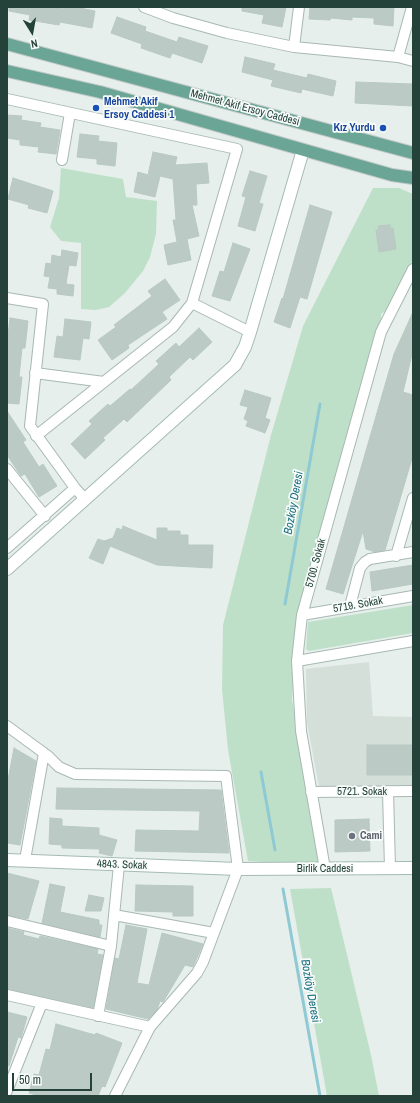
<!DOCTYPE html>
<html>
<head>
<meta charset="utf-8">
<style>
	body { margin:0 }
	#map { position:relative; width:420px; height:1103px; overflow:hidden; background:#e6efeb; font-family:"Archivo Narrow",sans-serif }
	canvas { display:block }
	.frame { position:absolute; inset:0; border:8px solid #24423a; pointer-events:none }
	.north { position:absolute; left:12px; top:12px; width:40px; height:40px; -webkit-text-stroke:3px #f7fbf9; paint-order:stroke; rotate:169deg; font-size:11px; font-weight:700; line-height:16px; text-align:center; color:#24423a }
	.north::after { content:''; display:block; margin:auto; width:14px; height:18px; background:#24423a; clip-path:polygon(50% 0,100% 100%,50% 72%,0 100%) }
	.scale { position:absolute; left:12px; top:1073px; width:80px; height:18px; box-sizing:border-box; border:2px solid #24423a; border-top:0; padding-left:5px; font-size:12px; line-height:14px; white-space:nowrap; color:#24423a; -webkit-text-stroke:3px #f7fbf9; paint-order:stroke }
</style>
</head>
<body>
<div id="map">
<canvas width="420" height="1103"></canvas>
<div class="frame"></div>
<div class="north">N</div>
<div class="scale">50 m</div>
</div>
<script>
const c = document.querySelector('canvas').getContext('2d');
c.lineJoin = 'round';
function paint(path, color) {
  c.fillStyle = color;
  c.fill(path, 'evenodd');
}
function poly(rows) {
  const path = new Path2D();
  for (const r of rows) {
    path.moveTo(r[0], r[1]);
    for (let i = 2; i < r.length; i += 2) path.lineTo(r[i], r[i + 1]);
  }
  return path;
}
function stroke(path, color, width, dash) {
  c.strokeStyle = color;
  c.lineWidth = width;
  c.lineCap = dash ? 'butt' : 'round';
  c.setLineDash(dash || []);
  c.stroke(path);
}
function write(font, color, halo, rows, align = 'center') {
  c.font = font + ' "Archivo Narrow",sans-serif';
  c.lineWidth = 3.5;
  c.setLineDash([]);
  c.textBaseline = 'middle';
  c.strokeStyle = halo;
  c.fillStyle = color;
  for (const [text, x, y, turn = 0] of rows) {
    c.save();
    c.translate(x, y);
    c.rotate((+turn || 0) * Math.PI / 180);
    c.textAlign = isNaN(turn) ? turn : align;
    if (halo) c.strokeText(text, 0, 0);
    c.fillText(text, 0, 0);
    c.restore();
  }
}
const built = poly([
	[369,662,373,716,413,717,413,786,319,787,307,722,306,669]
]);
const green = poly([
	[61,168,123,179,126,197,157,201,156,234,150,257,143,271,125,293,109,307,96,310,81,309,81,243,61,241,50,227,59,198],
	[373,188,399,188,413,194,413,259,389,309,381,314,381,323,297,636,292,699,320,865,248,861,228,750,222,689,223,625,271,435,303,326],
	[413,605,413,633,309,651,306,649,308,622],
	[331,888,371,1055,379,1096,327,1096,290,889]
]);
const stream = poly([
	[285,604,320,404],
	[261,772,275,850],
	[283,889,320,1096]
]);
const building = poly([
	[9,7,52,7,64,9,64,7,75,7,95,11,92,28,60,22,59,25,29,20,30,15,9,11,9,7],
	[242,7,286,7,282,27,262,23,264,15,242,11,242,7],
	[310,7,394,7,393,26,374,24,374,18,352,17,352,20,331,18,330,20,309,19,310,7],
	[117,17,146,27,145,31,177,42,179,37,208,46,202,63,172,53,170,58,141,48,142,44,111,33,117,17],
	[245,57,275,64,273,70,307,78,308,74,336,81,333,96,302,89,301,93,271,86,273,80,242,72,245,57],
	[356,82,413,84,413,106,355,103,356,82],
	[7,115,22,116,21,120,41,123,40,127,60,130,56,154,38,152,39,147,20,145,20,140,7,138,7,115],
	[80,134,99,136,98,141,117,143,115,166,97,164,97,159,77,157,80,134],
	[153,152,177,157,175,165,207,163,209,183,196,184,197,205,192,205,199,236,187,239,191,260,168,265,164,245,177,242,173,220,176,220,173,179,160,176,155,197,134,192,138,172,148,175,153,152],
	[250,171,267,176,259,203,263,204,255,231,238,226,246,197,242,196,250,171],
	[13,178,53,191,47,213,28,208,29,205,8,199,13,178],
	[310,205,332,212,307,299,300,297,290,328,274,322,282,298,283,299,310,205],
	[390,225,390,228,393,228,396,249,379,252,376,230,379,230,378,226,390,225],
	[233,243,250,249,230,301,212,296,220,271,224,272,233,243],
	[62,250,78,253,76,266,69,265,66,284,74,285,73,296,57,294,57,289,48,288,50,277,44,276,46,263,51,264,52,255,61,257,62,250],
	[165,279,180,300,162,312,167,319,128,345,129,348,112,360,98,340,116,327,114,325,152,296,148,291,165,279],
	[413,312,413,350,403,392,413,395,413,455,385,550,375,552,366,549,363,531,343,594,326,589,394,354,413,312],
	[10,318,28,321,25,348,22,348,19,377,22,377,19,404,7,403,7,344,10,318],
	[65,319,91,322,89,339,83,338,80,360,54,357,57,336,63,337,65,319],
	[199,328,212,342,193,360,190,357,169,377,171,380,127,422,124,419,103,438,105,440,85,459,71,444,92,424,89,421,108,404,110,406,130,389,131,390,159,364,156,361,176,343,179,347,199,328],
	[245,390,271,398,265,418,270,420,265,433,246,426,248,421,244,419,248,407,240,405,245,390],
	[7,411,26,440,23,442,39,467,43,464,57,486,39,497,25,474,21,476,7,455,7,411],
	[123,526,157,540,157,528,167,528,167,531,180,531,180,535,188,535,188,545,213,545,212,568,157,565,110,546,103,564,89,558,98,539,104,541,113,538,117,528,122,530,123,526],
	[413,565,413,584,372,591,370,572,413,565],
	[367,745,413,745,413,775,367,775,367,745],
	[14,748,36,761,20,845,7,843,7,785,14,748],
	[57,788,221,790,229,853,135,851,136,830,199,831,200,811,56,809,57,788],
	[50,818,62,819,62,826,99,828,99,835,117,840,112,856,99,853,100,849,62,848,62,845,49,844,50,818],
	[369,819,370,851,335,852,335,820,369,819],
	[7,873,39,881,28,919,7,915,7,873],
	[50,884,65,887,60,912,99,920,99,925,102,925,100,937,42,923,50,884],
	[136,885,193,886,193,916,173,916,173,912,135,911,136,885],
	[89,895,104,898,101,911,85,911,89,895],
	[126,925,147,929,137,983,149,985,162,933,203,944,193,967,185,965,163,1002,160,1001,157,1010,148,1019,106,1009,115,958,119,959,126,925],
	[7,928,24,932,23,935,39,939,40,936,98,949,97,954,103,955,93,1008,7,989,7,928],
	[7,1012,27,1017,21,1038,18,1037,9,1066,7,1065,7,1012],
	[56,1024,95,1035,96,1033,122,1043,105,1087,102,1086,98,1096,40,1096,29,1093,34,1074,39,1075,46,1049,50,1050,56,1024]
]);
const street = poly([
	[144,7,173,18,227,33,294,47,398,57,413,61],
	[294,47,299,7],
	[398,57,412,7],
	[7,99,237,149,192,303,173,327,36,436],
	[62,160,70,113],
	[7,298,43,304,30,426,75,488,85,499],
	[192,303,250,332],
	[35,373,104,382],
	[7,469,45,516],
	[7,548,75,488],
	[396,556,413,498],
	[350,606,360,568,365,562,370,559,413,552],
	[302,615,413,596],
	[297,661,413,641],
	[7,726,48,756,59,767,75,774,226,776,238,869,203,962,197,973,150,1027,115,1096],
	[388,791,390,869],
	[311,792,413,791],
	[25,860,44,753],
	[325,869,301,731,297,661,302,615,381,332,413,269],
	[114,915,214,933],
	[7,921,111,946],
	[7,995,150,1027],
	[98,1016,111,946,119,865],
	[7,1091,42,1003]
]);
const secondary = poly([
	[7,569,235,365,245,347,250,332,303,150],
	[7,860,238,869,413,868]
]);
const primary = poly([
	[7,44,413,153],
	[7,71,100,92,392,175,413,178]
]);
const markers = [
	[96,108,4,"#1a4fb4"],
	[383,128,4,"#1a4fb4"],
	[352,836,4,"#6b7280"]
];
const transitNames = [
	["Mehmet Akif",104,102],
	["Ersoy Caddesi 1",104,115],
	["Kız Yurdu",375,128,"right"]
];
const streetNames = [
	["Mehmet Akif Ersoy Caddesi",245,108,15],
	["5700. Sokak",316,563,-75],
	["5719. Sokak",358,605,-10],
	["5721. Sokak",362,792],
	["4843. Sokak",122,865,2],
	["Birlik Caddesi",325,869]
];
const worshipNames = [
	["Cami",360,836]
];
const waterNames = [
	["Bozköy Deresi",294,503,-80],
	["Bozköy Deresi",310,991,80]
];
paint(built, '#d4dfda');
paint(green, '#bfe0c8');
stroke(stream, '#8ec9d4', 3);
paint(building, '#bbcac4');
stroke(building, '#b8c9c2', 1);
stroke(street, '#a8b8b2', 12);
stroke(secondary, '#a4bbb3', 14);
stroke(primary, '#c2cac8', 14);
stroke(street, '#fff', 10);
stroke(secondary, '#fff', 12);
stroke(primary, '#6aa596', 12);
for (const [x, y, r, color] of markers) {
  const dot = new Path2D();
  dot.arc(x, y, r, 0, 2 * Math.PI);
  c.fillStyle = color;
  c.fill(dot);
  stroke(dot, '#f7fbf9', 1.5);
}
write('bold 11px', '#164399', '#f7fbf9', transitNames, 'left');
write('11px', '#24423a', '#f7fbf9', streetNames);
write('bold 11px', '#5b616d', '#f7fbf9', worshipNames, 'left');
write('italic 12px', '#1c6f80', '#f7fbf9', waterNames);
</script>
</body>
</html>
